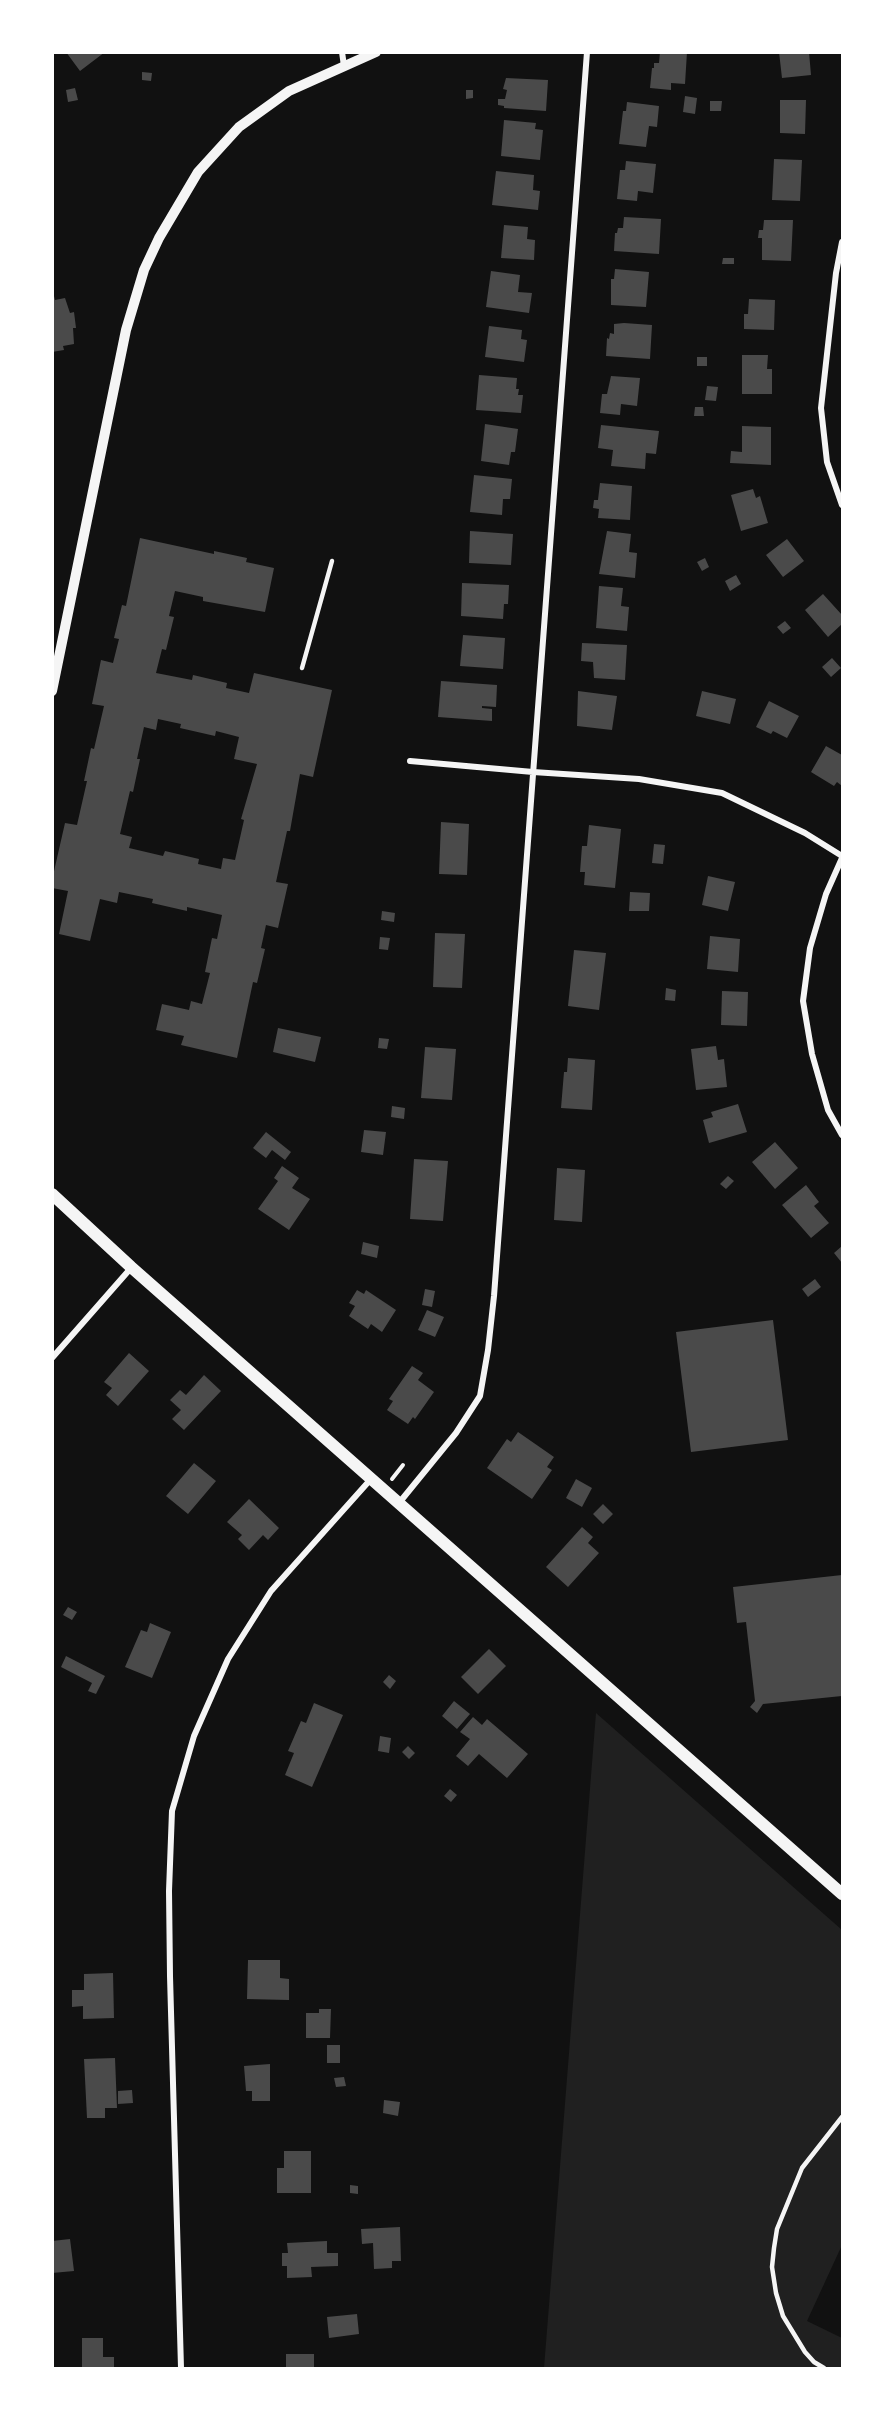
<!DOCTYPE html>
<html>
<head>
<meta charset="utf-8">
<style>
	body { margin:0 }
	#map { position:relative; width:895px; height:2421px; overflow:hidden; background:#111; font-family:Poppins,sans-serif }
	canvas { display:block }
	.frame { position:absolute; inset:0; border:54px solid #fff; pointer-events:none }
</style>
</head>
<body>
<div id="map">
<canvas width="895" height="2421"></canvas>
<div class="frame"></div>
</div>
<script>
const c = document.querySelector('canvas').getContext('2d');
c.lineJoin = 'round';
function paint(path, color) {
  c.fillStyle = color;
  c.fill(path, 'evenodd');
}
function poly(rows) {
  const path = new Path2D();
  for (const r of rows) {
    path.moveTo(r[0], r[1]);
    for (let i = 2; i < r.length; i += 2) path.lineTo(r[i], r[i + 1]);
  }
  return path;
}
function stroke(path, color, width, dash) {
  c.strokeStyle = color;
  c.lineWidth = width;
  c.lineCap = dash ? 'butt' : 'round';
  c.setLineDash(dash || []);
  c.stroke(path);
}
const green = poly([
	[596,1713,842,1930,842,2245,807,2321,842,2338,842,2368,544,2368]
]);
const building = poly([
	[66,52,105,52,80,71],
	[660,52,687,52,685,84,671,83,671,90,650,88,652,68,654,68,654,63,659,63],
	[779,52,809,52,811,75,782,78],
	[142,72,152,73,151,81,142,80],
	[506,78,548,80,546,111,504,108,504,106,498,105,498,99,505,99,507,90,503,89],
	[75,88,78,100,68,102,66,90],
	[466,90,473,90,473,98,466,99],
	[685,96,697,98,695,114,683,112],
	[780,100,806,100,805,134,780,133],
	[710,101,722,101,721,111,710,111],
	[627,102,659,106,657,127,649,126,646,147,619,144,623,111,626,111],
	[504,120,536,123,535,129,543,130,540,160,501,156],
	[774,159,802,160,800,201,772,200],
	[626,161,656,164,653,193,638,191,637,201,617,199,620,170,625,170],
	[496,171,534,175,533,190,540,191,538,210,492,205],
	[624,217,661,219,659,254,614,251,615,233,617,233,618,228,623,228],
	[764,220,793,220,791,261,762,260,762,238,758,238,759,230,763,230],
	[504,225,528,227,527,239,535,240,534,260,501,258],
	[723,258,734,258,734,264,722,264],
	[615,269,649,272,646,307,611,305,611,279,614,279],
	[491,271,520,275,518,292,532,293,529,313,486,307],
	[52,296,54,296,55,300,65,298,70,313,74,312,76,328,73,328,74,344,63,346,64,350,52,352],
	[749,299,775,300,774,330,744,329,744,314,748,314],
	[624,323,652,325,650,359,606,356,607,338,609,339,610,333,614,334,614,324],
	[489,326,522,330,521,339,527,340,524,362,485,357],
	[742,355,768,355,767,369,772,369,772,394,742,394],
	[697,357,707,357,707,366,697,366],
	[479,375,517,378,516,389,519,389,518,395,523,395,521,413,476,410],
	[611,376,640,378,637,406,621,404,620,415,600,413,602,394,607,394],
	[707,386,718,387,716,401,705,400],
	[695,407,703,407,704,416,694,416],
	[485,424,518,429,515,452,511,452,509,465,481,461],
	[601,425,659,431,656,454,646,453,645,469,611,466,613,450,598,448],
	[742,426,771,427,771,465,730,463,731,451,742,452],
	[474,475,512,479,510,499,503,499,502,515,470,512],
	[600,483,632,486,630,520,598,518,599,509,593,508,594,500,598,500],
	[753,489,756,498,760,496,768,523,741,531,731,495],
	[470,531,513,534,511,565,469,563],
	[607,531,631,534,629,552,637,553,635,578,599,574],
	[140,538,214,554,214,551,247,558,246,562,274,568,265,612,203,601,203,597,175,591,169,616,174,617,166,650,162,649,156,673,192,680,193,675,227,683,226,688,249,693,254,673,332,690,313,777,300,774,290,831,287,831,276,882,288,884,278,928,266,925,261,948,265,949,257,983,253,982,237,1058,181,1045,184,1036,156,1030,162,1004,189,1010,191,1001,202,1004,210,973,205,972,212,938,217,939,222,915,187,907,187,911,152,903,153,899,119,892,117,903,100,899,90,941,59,934,68,891,52,888,52,880,65,823,77,825,87,781,84,781,91,748,94,749,104,706,92,704,101,660,113,663,119,639,114,638,122,605,126,606],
	[158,719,181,724,180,728,215,736,216,731,239,737,234,759,257,764,241,819,244,820,235,860,223,858,221,869,198,864,199,859,165,851,163,856,129,848,132,837,120,834,130,791,133,792,140,759,137,759,144,727,156,730],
	[787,539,804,561,783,577,766,555],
	[705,558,709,567,702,571,697,562],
	[736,575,741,584,730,591,725,581],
	[462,583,509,585,508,604,504,604,503,619,461,616],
	[599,586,623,588,621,606,629,607,627,631,596,628],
	[823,594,842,615,842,624,828,637,805,610],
	[785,621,791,628,783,634,777,627],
	[463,635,505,638,503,669,460,666],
	[582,643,627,645,625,680,594,678,593,662,581,661],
	[832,658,841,668,831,677,822,667],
	[441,681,497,685,496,707,482,706,482,708,492,709,492,721,438,717],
	[578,691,617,696,612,730,577,726],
	[702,691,736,699,730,724,696,716],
	[769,701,799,716,787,738,773,731,771,734,756,727],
	[826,746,842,755,842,786,837,782,834,786,811,772],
	[441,822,469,824,467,875,439,874],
	[589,825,621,829,615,888,584,885,585,872,580,872,582,846,587,846],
	[654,844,665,845,663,864,652,863],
	[708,876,735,882,728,911,702,905],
	[630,892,650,893,649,911,629,911],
	[382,911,395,913,394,922,381,920],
	[435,933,465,934,462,988,433,987],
	[710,936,740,939,738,972,707,969],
	[380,937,390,938,388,950,379,949],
	[574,950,606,953,599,1010,568,1006],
	[666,988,676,990,675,1001,665,1000],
	[722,991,748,992,747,1026,721,1025],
	[278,1028,321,1037,315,1062,273,1052],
	[379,1038,389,1039,387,1049,378,1048],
	[716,1046,718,1060,724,1059,727,1087,696,1090,691,1049],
	[425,1047,456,1049,452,1100,421,1098],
	[568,1058,595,1060,592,1110,561,1108,564,1072,567,1072],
	[738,1104,747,1132,709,1143,703,1120,713,1117,711,1112],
	[392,1106,405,1108,404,1119,391,1117],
	[364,1130,386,1132,383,1155,361,1152],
	[266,1132,291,1152,285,1160,272,1150,266,1158,253,1148],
	[775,1142,798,1168,775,1189,752,1162],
	[414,1159,448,1161,443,1221,410,1219],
	[282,1166,299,1178,292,1188,310,1199,289,1230,258,1209,278,1181,274,1178],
	[557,1168,585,1170,582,1222,554,1220],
	[728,1176,734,1181,726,1189,720,1184],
	[806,1185,819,1202,814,1206,829,1223,811,1238,782,1205],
	[363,1242,379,1246,377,1258,361,1254],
	[842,1246,842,1263,834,1253],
	[815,1279,821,1287,808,1297,802,1289],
	[425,1289,435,1291,432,1307,422,1305],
	[357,1290,364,1294,366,1290,396,1310,382,1332,371,1324,368,1329,349,1316,355,1306,349,1303],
	[427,1310,444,1317,435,1337,418,1330],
	[773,1320,788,1440,691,1452,676,1332],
	[129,1353,149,1371,118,1406,106,1395,112,1388,104,1382],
	[412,1366,423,1373,418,1380,434,1392,415,1419,413,1417,408,1424,387,1410,393,1401,389,1399],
	[204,1375,221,1391,184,1430,172,1419,181,1410,170,1400,180,1390,186,1395],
	[518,1432,554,1457,547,1467,552,1470,532,1499,487,1468,507,1439,511,1442],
	[194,1463,216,1481,188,1514,166,1496],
	[576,1479,592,1488,582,1507,566,1498],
	[249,1499,279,1528,268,1540,263,1535,249,1550,238,1539,242,1535,227,1522],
	[603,1504,613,1514,603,1524,593,1514],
	[582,1527,593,1537,588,1543,599,1553,568,1587,546,1567],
	[842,1575,842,1696,763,1704,757,1713,750,1707,755,1701,746,1622,737,1623,733,1587],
	[68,1607,77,1612,72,1620,63,1615],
	[150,1623,171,1632,152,1678,125,1667,141,1630,147,1632],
	[489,1649,506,1666,478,1694,461,1677],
	[66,1656,105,1676,96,1694,88,1691,92,1683,61,1667],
	[389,1675,396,1681,390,1689,383,1682],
	[454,1701,470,1714,457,1729,442,1716],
	[314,1703,343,1715,312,1787,285,1775,294,1753,288,1751,301,1721,306,1723],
	[473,1717,482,1725,487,1719,528,1754,507,1778,479,1754,468,1766,456,1756,470,1739,460,1732],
	[380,1736,391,1738,389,1753,378,1751],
	[408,1746,415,1753,409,1759,402,1752],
	[450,1789,457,1795,451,1802,444,1796],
	[248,1960,280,1960,280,1978,289,1979,289,2000,247,1999],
	[113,1973,114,2018,83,2019,83,2006,72,2007,72,1990,84,1990,84,1974],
	[319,2009,331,2009,330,2038,306,2038,306,2013,319,2013],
	[327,2045,340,2045,340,2063,327,2063],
	[115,2058,117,2108,105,2108,105,2118,87,2118,84,2059],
	[270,2064,270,2101,252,2101,252,2091,246,2091,244,2066],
	[344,2077,346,2086,336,2087,334,2078],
	[132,2090,133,2103,118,2104,118,2091],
	[384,2100,400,2102,398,2116,383,2113],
	[284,2151,311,2151,311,2193,277,2193,277,2168,284,2168],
	[350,2185,358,2186,358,2194,350,2193],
	[400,2227,401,2261,392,2261,392,2268,374,2269,373,2243,362,2244,361,2229],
	[70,2239,74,2271,52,2273,52,2241],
	[327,2241,327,2253,338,2253,338,2266,311,2267,312,2277,287,2278,287,2266,282,2266,282,2253,288,2253,287,2243],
	[357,2314,359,2334,329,2338,327,2317],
	[82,2338,103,2338,103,2357,114,2357,114,2368,82,2368],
	[286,2354,314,2354,314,2368,286,2368]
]);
const path = poly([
	[392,1479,403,1465]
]);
const service = poly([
	[302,668,332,561],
	[824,2368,814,2362,805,2352,783,2316,776,2293,772,2267,774,2248,777,2229,802,2168,842,2117]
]);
const minor = poly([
	[342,52,344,66],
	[842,242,836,273,821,408,827,462,842,505],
	[410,761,533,772,639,779,722,793,805,833,842,856],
	[842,858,826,894,810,948,803,1001,812,1054,828,1110,842,1135],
	[52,1358,131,1268],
	[399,1503,456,1433,480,1396,488,1350,494,1296,587,52],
	[181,2368,170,1976,169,1891,172,1811,194,1736,228,1659,271,1591,371,1479]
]);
const tertiary = poly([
	[52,691,126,330,144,270,159,238,198,172,239,127,289,91,376,52]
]);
const secondary = poly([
	[52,1194,131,1267,842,1894]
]);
paint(green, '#202020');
paint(building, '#4a4a4a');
stroke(path, '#f5f5f5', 4);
stroke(service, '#f5f5f5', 4.5);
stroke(minor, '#f5f5f5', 6);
stroke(tertiary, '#f5f5f5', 10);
stroke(secondary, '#f5f5f5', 12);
</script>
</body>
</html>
